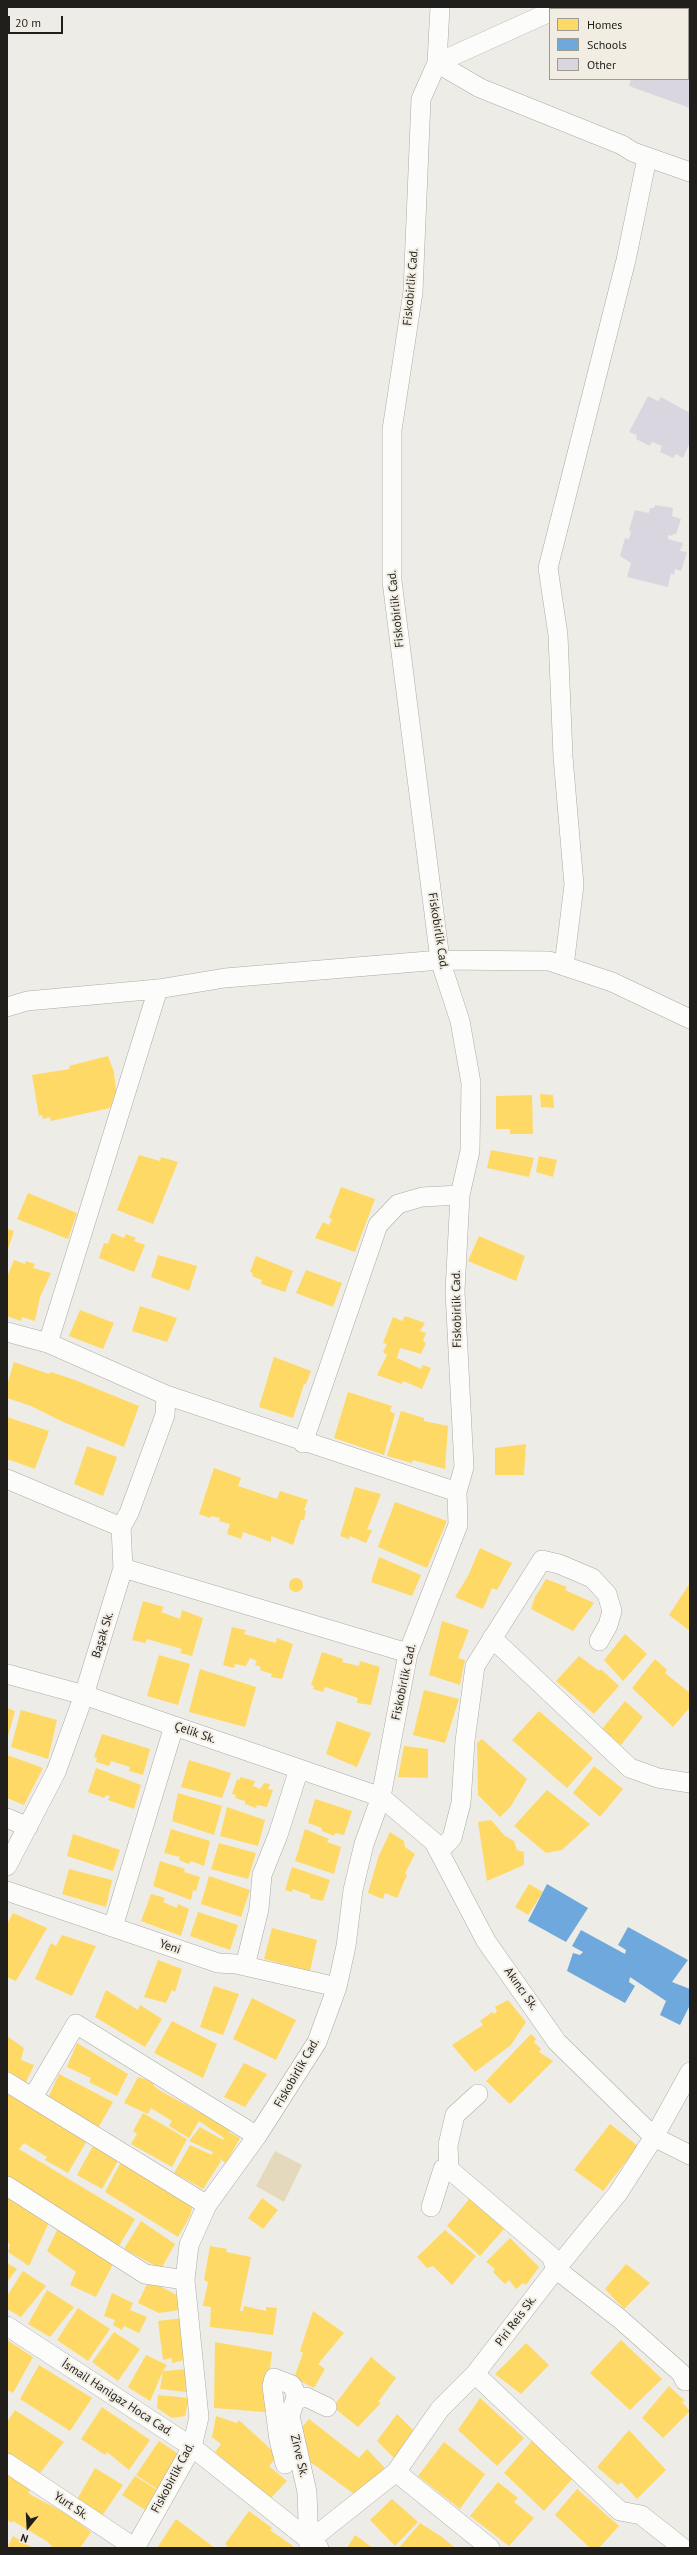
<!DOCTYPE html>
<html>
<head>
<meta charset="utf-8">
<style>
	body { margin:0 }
	#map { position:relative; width:697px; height:2555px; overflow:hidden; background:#eeece6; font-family:"PT Sans",sans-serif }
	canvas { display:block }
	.frame { position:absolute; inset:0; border:8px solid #211f1c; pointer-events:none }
	.legend { position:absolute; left:549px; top:8px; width:140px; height:72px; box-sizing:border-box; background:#f1ede3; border:1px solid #9e9b93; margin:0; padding:5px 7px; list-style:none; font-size:12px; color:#211f1c }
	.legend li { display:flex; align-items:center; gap:8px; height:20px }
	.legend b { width:20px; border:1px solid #9e9b93 }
	.north { position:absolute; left:8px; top:2507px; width:40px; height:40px; -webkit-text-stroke:3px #f1ede3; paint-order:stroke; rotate:198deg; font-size:11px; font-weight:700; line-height:16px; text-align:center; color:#211f1c }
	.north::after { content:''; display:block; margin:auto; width:14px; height:18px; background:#211f1c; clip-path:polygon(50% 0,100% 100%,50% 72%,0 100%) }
	.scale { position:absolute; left:8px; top:16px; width:55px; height:18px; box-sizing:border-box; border:2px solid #211f1c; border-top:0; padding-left:5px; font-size:12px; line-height:14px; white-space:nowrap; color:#211f1c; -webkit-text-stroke:3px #f1ede3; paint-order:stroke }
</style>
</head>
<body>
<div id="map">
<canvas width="697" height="2555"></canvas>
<div class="frame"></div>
<ul class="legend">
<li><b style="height:11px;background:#ffd966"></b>Homes</li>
<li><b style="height:11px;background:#6fa8dc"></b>Schools</li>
<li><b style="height:11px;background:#dad6e0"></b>Other</li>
</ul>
<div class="north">N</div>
<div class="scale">20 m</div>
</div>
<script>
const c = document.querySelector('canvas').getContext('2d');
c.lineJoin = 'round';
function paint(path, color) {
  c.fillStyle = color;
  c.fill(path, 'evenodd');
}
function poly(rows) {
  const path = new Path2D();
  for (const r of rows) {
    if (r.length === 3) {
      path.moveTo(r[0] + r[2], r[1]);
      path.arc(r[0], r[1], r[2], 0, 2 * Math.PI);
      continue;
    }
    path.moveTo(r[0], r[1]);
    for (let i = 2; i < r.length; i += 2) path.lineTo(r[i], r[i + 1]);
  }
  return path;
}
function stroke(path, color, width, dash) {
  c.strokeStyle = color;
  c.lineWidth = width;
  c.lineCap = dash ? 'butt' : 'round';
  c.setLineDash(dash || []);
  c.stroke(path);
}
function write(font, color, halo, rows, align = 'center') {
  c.font = font + ' "PT Sans",sans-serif';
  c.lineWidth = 4;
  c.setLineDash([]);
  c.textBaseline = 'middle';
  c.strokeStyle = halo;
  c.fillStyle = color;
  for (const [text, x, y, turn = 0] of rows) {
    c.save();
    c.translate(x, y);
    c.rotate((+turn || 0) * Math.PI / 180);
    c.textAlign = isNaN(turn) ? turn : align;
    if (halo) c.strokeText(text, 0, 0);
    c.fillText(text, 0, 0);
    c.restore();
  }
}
const green = poly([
	[275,2151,302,2165,284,2202,256,2186]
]);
const homes = poly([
	[108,1056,114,1072,116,1091,110,1108,51,1121,50,1117,43,1119,42,1115,39,1116,32,1075,70,1069,69,1066],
	[540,1094,553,1095,554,1108,541,1107],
	[532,1095,533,1134,510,1134,510,1129,496,1129,496,1096],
	[491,1150,534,1158,529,1177,487,1168],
	[139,1155,160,1161,161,1157,178,1162,153,1224,117,1210],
	[539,1156,557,1160,553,1177,536,1172],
	[341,1187,375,1199,355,1252,315,1238,323,1222,329,1225,332,1219,329,1218],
	[28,1193,77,1213,68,1239,17,1219],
	[7,1229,14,1231,7,1252],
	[112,1233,124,1238,126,1234,136,1238,134,1241,145,1245,134,1272,99,1258,104,1243,108,1244],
	[479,1236,525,1256,516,1281,468,1261],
	[158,1255,197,1266,189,1291,151,1277],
	[256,1256,293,1271,285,1292,261,1284,262,1280,252,1276,253,1273,250,1272],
	[14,1260,25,1264,26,1261,35,1264,33,1268,51,1273,40,1297,35,1321,22,1317,21,1321,7,1316,7,1277],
	[306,1270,342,1283,333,1307,296,1293],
	[140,1306,177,1318,167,1342,132,1331],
	[80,1310,114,1323,103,1349,69,1336],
	[405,1316,425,1323,420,1331,426,1333,423,1341,426,1343,421,1354,400,1348,397,1358,421,1369,423,1365,431,1368,422,1389,403,1381,402,1384,377,1375,387,1355,383,1352,387,1344,383,1343,393,1317,402,1321],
	[274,1357,311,1371,306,1384,304,1384,293,1418,259,1407],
	[14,1362,49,1374,51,1372,75,1380,139,1406,124,1447,61,1421,31,1406,7,1398,7,1385],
	[348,1392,392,1406,390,1411,395,1414,384,1455,334,1438],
	[401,1411,424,1418,424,1421,448,1426,445,1469,413,1460,412,1463,387,1456],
	[7,1417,49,1431,35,1469,7,1459],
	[526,1444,524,1475,495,1475,495,1448],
	[87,1446,117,1457,103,1496,74,1484],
	[214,1468,241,1478,238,1486,277,1499,280,1491,308,1500,304,1510,306,1511,304,1520,301,1520,293,1545,271,1536,271,1542,243,1532,241,1539,227,1534,230,1524,219,1521,220,1518,211,1516,210,1518,199,1514],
	[355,1487,381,1494,367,1530,372,1530,366,1543,350,1536,349,1539,340,1536],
	[395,1502,447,1521,427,1568,378,1547],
	[480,1548,512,1563,497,1590,492,1588,483,1609,455,1597,468,1576],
	[379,1557,421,1575,412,1596,371,1582],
	[296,1585,7],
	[546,1579,567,1587,565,1590,594,1603,573,1631,531,1609,535,1597],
	[690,1583,690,1631,669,1615],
	[143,1601,164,1607,161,1612,180,1619,182,1610,203,1618,192,1656,180,1653,182,1649,147,1639,145,1643,132,1640],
	[442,1621,469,1630,458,1658,465,1660,460,1685,429,1675],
	[232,1627,246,1630,244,1634,276,1643,277,1638,293,1644,282,1679,271,1677,272,1674,260,1670,261,1667,255,1665,257,1661,250,1658,246,1666,235,1664,234,1668,223,1665],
	[625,1634,647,1654,623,1681,604,1660],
	[322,1652,343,1659,342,1662,359,1666,360,1661,380,1667,371,1705,357,1703,358,1698,325,1687,323,1692,313,1689,314,1686,311,1685],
	[159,1655,190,1664,178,1705,147,1696],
	[579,1656,599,1671,601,1669,619,1686,594,1714,556,1681],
	[655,1659,667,1670,665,1673,690,1693,690,1707,673,1727,632,1688],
	[200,1669,256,1687,245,1727,189,1712],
	[424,1690,459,1699,445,1743,413,1735],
	[625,1701,643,1717,621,1745,602,1729],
	[7,1708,15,1711,7,1740],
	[21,1710,57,1720,48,1759,11,1747],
	[539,1711,593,1758,567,1788,512,1740],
	[337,1721,371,1733,357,1767,326,1754],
	[102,1734,150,1749,143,1775,129,1771,130,1767,111,1761,109,1766,96,1762,97,1758,94,1757],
	[482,1739,527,1779,511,1806,500,1817,478,1795,477,1743],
	[404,1746,428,1749,428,1778,398,1777],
	[7,1755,43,1768,24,1805,7,1798],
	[189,1760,231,1773,222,1798,181,1787],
	[594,1766,623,1789,600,1817,573,1793],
	[96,1768,141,1785,134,1809,108,1800,110,1796,106,1795,104,1798,88,1792],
	[240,1777,255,1781,253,1786,260,1789,264,1783,270,1784,268,1789,273,1790,267,1807,257,1805,256,1808,245,1804,245,1801,235,1798,236,1795,232,1794,237,1779,240,1780],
	[547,1790,590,1824,562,1850,546,1853,514,1826],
	[178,1793,222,1806,214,1835,172,1821],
	[315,1799,352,1811,344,1835,335,1833,334,1836,322,1831,322,1828,308,1823],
	[227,1807,265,1820,258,1846,220,1836],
	[491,1820,505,1836,514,1841,517,1850,524,1852,524,1865,487,1881,478,1822],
	[171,1829,210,1841,204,1866,191,1861,189,1864,179,1860,180,1857,164,1853],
	[305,1829,329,1839,327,1842,341,1847,334,1874,295,1861],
	[390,1832,404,1841,405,1847,415,1854,405,1873,407,1875,397,1898,385,1893,383,1899,368,1893,378,1858],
	[73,1834,120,1850,113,1871,67,1856],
	[219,1843,256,1853,248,1879,211,1869],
	[160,1861,185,1869,184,1872,200,1877,196,1891,193,1890,191,1900,153,1886],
	[292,1867,330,1880,323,1901,310,1898,310,1895,292,1889,292,1892,285,1890],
	[69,1869,112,1880,106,1907,62,1894],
	[209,1876,250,1890,241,1917,201,1904],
	[529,1884,543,1892,528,1915,515,1907],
	[151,1894,165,1898,163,1902,177,1908,178,1904,189,1909,181,1936,141,1921],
	[198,1912,238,1925,230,1950,190,1936],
	[13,1913,47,1928,16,1981,7,1977,7,1924],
	[272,1928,317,1940,310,1971,264,1959],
	[62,1935,96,1946,72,1996,35,1979,51,1943,56,1946],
	[158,1960,182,1969,175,1992,172,1990,166,2003,144,1997],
	[214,1986,239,1994,223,2035,200,2027],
	[106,1990,138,2010,140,2005,162,2019,145,2047,95,2017],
	[252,1998,296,2020,276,2060,233,2039],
	[508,2000,526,2022,511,2045,475,2072,452,2045,483,2025,480,2021,492,2012,494,2014,497,2011,495,2007],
	[172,2021,217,2044,203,2078,154,2053],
	[531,2034,536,2039,534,2042,541,2049,539,2052,553,2061,510,2104,486,2081],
	[7,2036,24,2048,21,2060,34,2065,26,2082,7,2071],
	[77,2043,128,2074,117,2096,89,2082,91,2078,67,2067],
	[244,2063,267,2074,245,2107,224,2097],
	[59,2074,113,2102,98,2128,48,2098],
	[138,2077,154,2082,153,2085,159,2090,199,2112,201,2109,231,2129,229,2132,240,2138,226,2163,218,2158,221,2161,203,2189,174,2173,190,2145,212,2155,213,2152,189,2141,200,2127,223,2140,224,2138,199,2121,189,2138,169,2126,172,2121,151,2108,148,2114,124,2103],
	[7,2092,88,2139,68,2173,45,2160,47,2157,24,2143,19,2149,135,2219,119,2246,7,2177],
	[143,2113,187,2139,172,2167,131,2144,137,2134,133,2131],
	[610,2124,638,2146,603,2191,574,2170],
	[94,2144,119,2159,102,2189,77,2175],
	[123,2158,194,2202,190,2216,178,2237,105,2192],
	[7,2195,50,2220,29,2266,8,2252,10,2244,7,2242],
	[262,2198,278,2210,263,2229,248,2218],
	[470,2198,504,2229,480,2256,447,2226],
	[141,2221,175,2244,161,2269,124,2249],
	[58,2228,114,2262,96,2297,70,2285,76,2272,47,2251],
	[445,2230,476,2256,452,2285,433,2266,427,2268,417,2257],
	[510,2238,539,2267,526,2285,523,2283,516,2289,509,2280,505,2284,493,2272,495,2269,486,2262],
	[210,2246,227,2249,226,2252,251,2257,240,2311,243,2311,244,2306,266,2311,266,2307,277,2308,273,2335,210,2327,211,2307,203,2306,208,2282,204,2280],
	[7,2263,17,2269,7,2282],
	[626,2264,650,2283,624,2309,605,2289],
	[23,2271,46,2286,21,2317,7,2309,7,2296],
	[149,2280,180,2297,180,2310,159,2313,138,2303],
	[47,2290,74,2307,50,2337,28,2324],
	[112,2293,133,2303,130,2310,147,2317,139,2333,124,2326,122,2330,113,2325,115,2320,104,2316],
	[78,2308,110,2329,88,2361,57,2340],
	[313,2311,344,2333,318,2364,325,2369,314,2388,294,2378,303,2353,300,2351],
	[183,2318,189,2359,172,2363,172,2358,163,2360,158,2321],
	[114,2332,140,2349,118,2381,92,2362],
	[7,2340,33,2357,13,2393,7,2390],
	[621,2340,662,2379,630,2410,590,2373],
	[215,2342,272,2352,265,2412,214,2408],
	[526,2343,549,2365,521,2394,495,2374],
	[146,2355,167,2365,163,2371,189,2369,186,2392,160,2389,163,2371,150,2401,128,2387],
	[371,2357,396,2378,378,2402,381,2403,358,2427,333,2407],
	[39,2365,92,2398,70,2431,20,2399],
	[669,2386,685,2401,682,2402,690,2411,663,2438,642,2418],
	[158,2395,189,2398,185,2416,172,2418,157,2408],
	[480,2398,524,2438,497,2466,458,2430],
	[102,2407,150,2440,129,2470,107,2452,105,2455,81,2439],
	[15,2410,64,2442,40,2473,7,2453,7,2422],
	[397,2414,416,2433,394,2458,377,2441],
	[216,2416,237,2423,239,2420,278,2456,269,2466,287,2481,270,2499,215,2452,221,2444,212,2437],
	[309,2419,359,2458,367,2449,385,2468,358,2497,301,2455,298,2432],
	[629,2430,666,2470,637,2499,621,2482,618,2485,597,2467],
	[159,2441,180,2455,160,2491,136,2475],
	[532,2441,573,2478,544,2511,504,2473],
	[444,2442,485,2474,460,2509,418,2476],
	[95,2468,123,2485,100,2519,76,2501],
	[7,2472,31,2489,28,2492,31,2495,67,2514,91,2532,80,2548,53,2548,48,2542,13,2521,12,2523,7,2520],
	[135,2476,160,2492,148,2512,122,2495],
	[498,2482,518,2498,514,2502,534,2518,509,2546,470,2516],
	[577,2489,619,2526,599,2548,590,2548,555,2515],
	[392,2499,418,2522,395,2546,370,2520],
	[249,2511,272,2528,270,2530,293,2546,292,2548,229,2548,225,2544],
	[176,2519,215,2548,157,2548],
	[420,2523,442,2537,455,2548,399,2548],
	[355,2535,373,2548,347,2548],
	[13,2536,33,2548,7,2548]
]);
const schools = poly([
	[547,1884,588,1908,566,1942,528,1921],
	[628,1927,688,1960,672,1982,690,1989,690,2005,680,2025,660,2015,666,2001,630,1977,629,1982,635,1986,625,2003,567,1971,573,1953,580,1955,583,1952,572,1946,581,1930,625,1954,626,1950,618,1945]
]);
const building = poly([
	[688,45,690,46,690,108,629,86,631,79,688,79],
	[648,396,658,401,661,397,690,413,690,442,683,458,676,454,673,458,660,452,662,446,652,442,650,446,636,439,637,435,629,432],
	[655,505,673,508,672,516,681,519,676,534,673,534,672,536,668,535,668,539,683,543,680,551,687,552,681,571,675,569,674,575,671,573,668,587,627,577,631,563,620,556,625,538,629,539,631,532,629,530,635,510,649,513,650,508,654,508]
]);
const minor = poly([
	[437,63,480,88,622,145,633,152,690,172],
	[437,63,550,12],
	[564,966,574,885,563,757,558,635,548,568,626,260,647,158],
	[7,1007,27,1001,158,989,225,978,440,960,549,961,612,982,690,1019],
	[7,1332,48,1343,166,1395,457,1492],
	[48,1343,158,989],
	[303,1443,378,1225,398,1204,422,1197,460,1195],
	[7,1479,121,1527],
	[123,1568,408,1653],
	[492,1638,630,1768,658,1778,690,1783],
	[7,1674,84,1695,381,1797,434,1842,486,1941,557,2042,654,2137,690,2155],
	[7,1818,28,1827],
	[439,1851,452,1838,461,1803,465,1741,475,1666,542,1560,559,1564,592,1578,607,1594,612,1611,608,1625,599,1641],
	[7,1866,56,1772,84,1695,123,1568,121,1527,129,1513,165,1415,166,1395],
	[7,1891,218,1963,236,1964,337,1987],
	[113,1927,174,1726],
	[245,1966,259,1909,262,1875,278,1835,299,1769],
	[7,2082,207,2205],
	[33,2097,76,2024,257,2136],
	[449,2169,448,2145,455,2115,478,2094],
	[7,2186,145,2274,185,2280],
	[431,2207,443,2169,449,2169,551,2256,556,2269,620,2319,681,2373,685,2381],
	[7,2326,192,2447,319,2548],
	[475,2374,620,2511,641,2515,683,2548],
	[7,2463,135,2548],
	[285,2464,279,2440,272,2386,274,2378,292,2385,298,2399],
	[396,2472,490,2548],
	[309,2541,396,2472,440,2409,475,2374,556,2269,618,2193,654,2137,690,2072],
	[135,2548,192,2447,199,2417,185,2280,189,2245,207,2205,257,2136,317,2042,337,1987,346,1946,353,1890,364,1844,381,1797,408,1653,458,1525,457,1492,464,1467,455,1291,460,1195,470,1151,471,1083,460,1021,440,960,392,581,392,430,413,292,421,99,437,63,440,7],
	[309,2548,307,2492,290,2416,295,2400,306,2397,327,2407]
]);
const streetNames = [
	["Fiskobirlik Cad.",411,287,-85],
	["Fiskobirlik Cad.",396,609,-96],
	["Fiskobirlik Cad.",438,931,81],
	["Fiskobirlik Cad.",457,1309,-91],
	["Başak Sk.",103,1635,-73],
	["Fiskobirlik Cad.",404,1682,-78],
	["Çelik Sk.",195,1733,19],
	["Yeni",170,1947,19],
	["Akıncı Sk.",521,1989,55],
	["Fiskobirlik Cad.",297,2073,-60],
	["Piri Reis Sk.",516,2321,-53],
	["İsmail Hanigaz Hoca Cad.",117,2398,33],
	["Zirve Sk.",299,2456,77],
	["Fiskobirlik Cad.",173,2478,-62],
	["Yurt Sk.",71,2506,34]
];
paint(green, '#e4d9bd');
paint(homes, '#ffd966');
paint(schools, '#6fa8dc');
paint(building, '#dad6e0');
stroke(minor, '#acaba6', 20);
stroke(minor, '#fcfcfb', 19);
write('12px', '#211f1c', '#f1ede3', streetNames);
</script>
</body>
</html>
